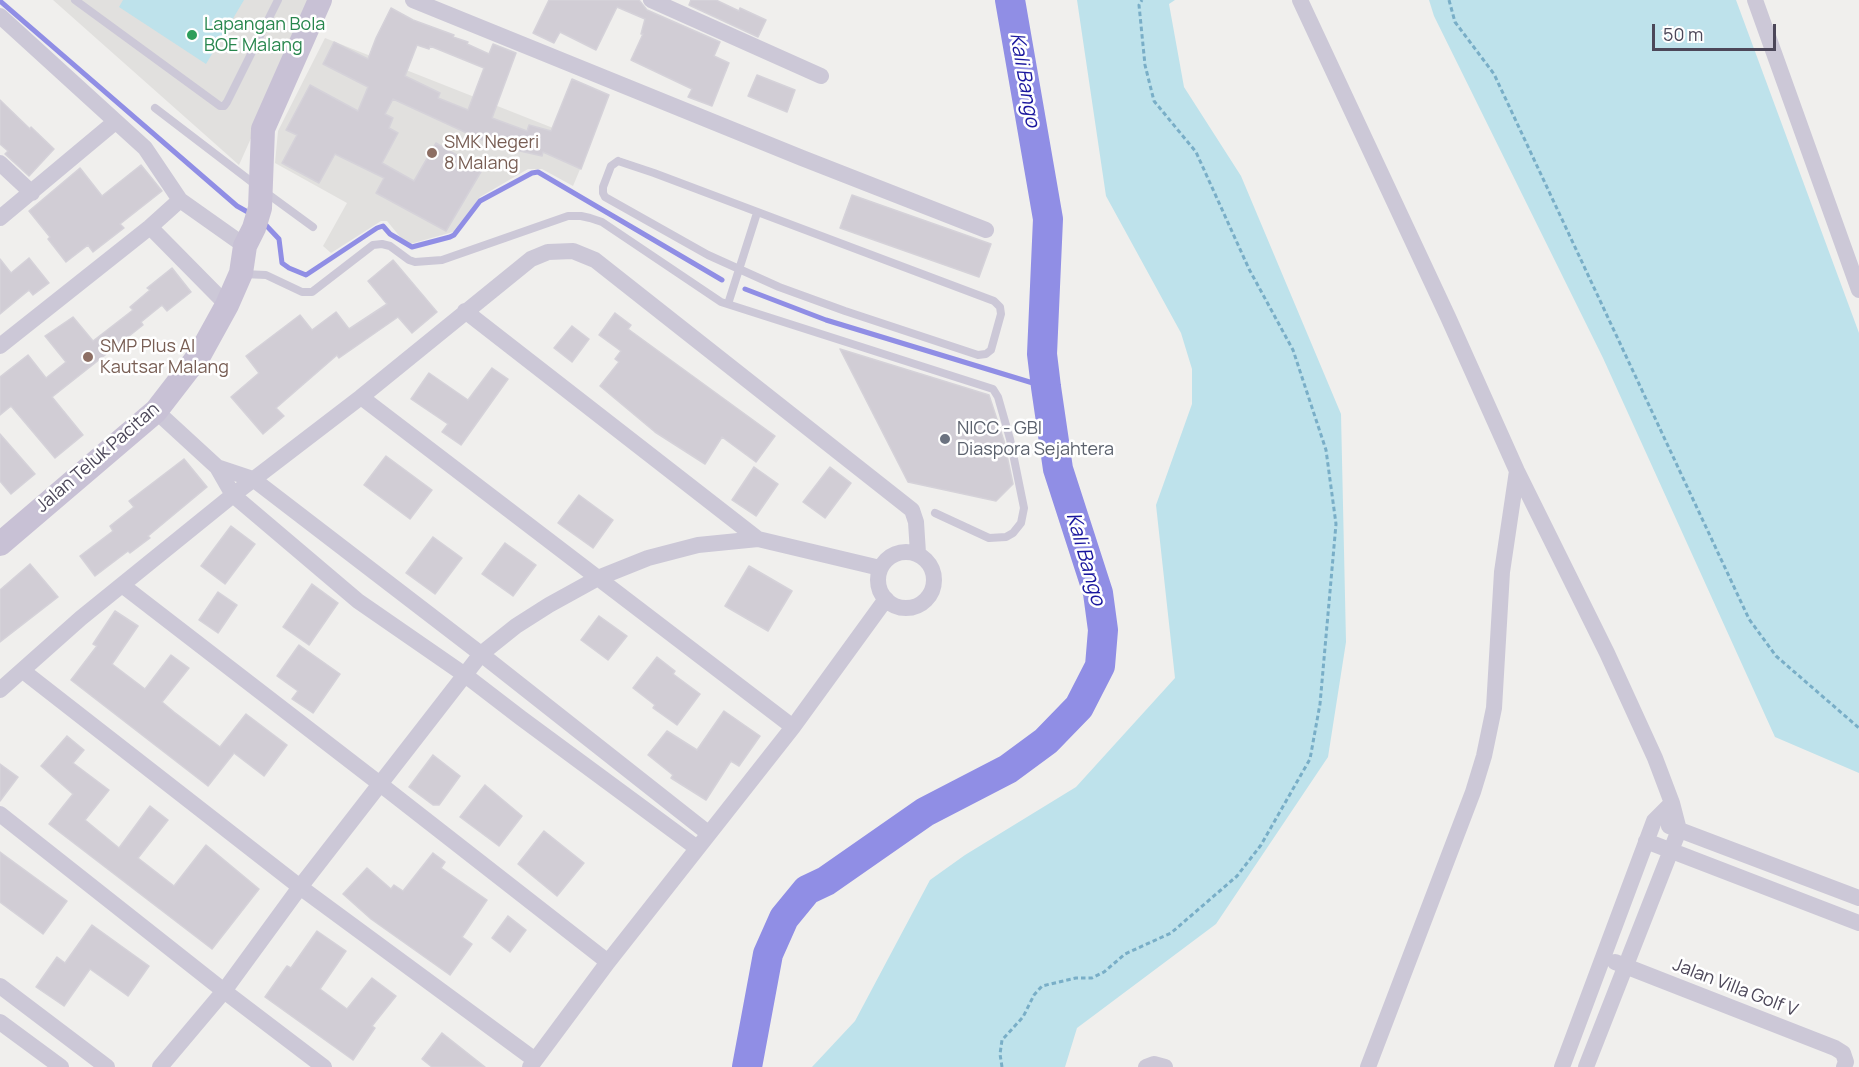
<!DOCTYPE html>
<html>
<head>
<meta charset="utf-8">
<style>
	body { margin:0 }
	#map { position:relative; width:1859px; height:1067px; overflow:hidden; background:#f0efed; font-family:Manrope,sans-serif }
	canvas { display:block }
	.scale { position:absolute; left:1652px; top:24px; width:124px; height:27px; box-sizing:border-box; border:3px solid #4c4759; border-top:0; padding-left:8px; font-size:18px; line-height:21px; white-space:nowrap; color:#4c4759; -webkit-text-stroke:4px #fff; paint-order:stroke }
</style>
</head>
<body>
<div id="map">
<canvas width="1859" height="1067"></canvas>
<div class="scale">50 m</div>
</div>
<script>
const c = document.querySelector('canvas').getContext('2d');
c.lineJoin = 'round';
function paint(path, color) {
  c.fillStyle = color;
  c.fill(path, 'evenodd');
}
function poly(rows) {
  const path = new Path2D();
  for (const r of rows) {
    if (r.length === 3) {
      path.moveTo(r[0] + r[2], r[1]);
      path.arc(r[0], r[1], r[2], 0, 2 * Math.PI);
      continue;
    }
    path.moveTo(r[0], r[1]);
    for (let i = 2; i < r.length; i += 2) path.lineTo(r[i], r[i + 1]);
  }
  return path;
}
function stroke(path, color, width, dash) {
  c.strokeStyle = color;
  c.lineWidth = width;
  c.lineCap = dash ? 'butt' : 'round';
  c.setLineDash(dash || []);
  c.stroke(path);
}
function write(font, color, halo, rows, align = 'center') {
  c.font = font + ' Manrope,sans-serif';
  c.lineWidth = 5;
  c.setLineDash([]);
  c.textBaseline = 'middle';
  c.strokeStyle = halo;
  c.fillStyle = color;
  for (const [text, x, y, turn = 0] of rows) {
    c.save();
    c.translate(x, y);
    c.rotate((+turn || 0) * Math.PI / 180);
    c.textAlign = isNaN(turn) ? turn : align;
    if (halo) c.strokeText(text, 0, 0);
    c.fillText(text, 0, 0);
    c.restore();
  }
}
const education = poly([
	[53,0,313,0,239,165],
	[325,38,591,143,573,186,542,169,528,169,480,197,453,232,410,244,401,238,387,221,381,221,331,253,323,246,347,203,275,163,278,131]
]);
const green = poly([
	[123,0,244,0,206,64,119,7],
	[1077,0,1175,0,1169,4,1184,87,1241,176,1341,414,1346,642,1328,757,1216,924,1077,1028,1065,1067,812,1067,855,1021,930,880,965,855,1076,787,1175,678,1156,505,1192,404,1192,369,1181,333,1106,196],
	[1429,0,1736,0,1859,333,1859,773,1775,737,1603,358,1434,16]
]);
const stream = poly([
	[0,1,237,206,253,215],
	[263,222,279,239,282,263,289,268,306,275,377,228,383,226,390,234,412,247,450,237,454,235,480,201,532,173,538,172,722,280],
	[745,289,826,320,1046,387]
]);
const river = poly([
	[747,1067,768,954,784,918,807,890,826,881,925,812,1008,769,1046,741,1079,707,1100,666,1103,630,1098,593,1058,469,1046,387,1042,354,1048,219,1010,0]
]);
const building = poly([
	[549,0,639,0,647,10,720,42,714,56,729,63,712,106,688,97,692,89,631,60,643,34,641,34,645,19,617,7,596,50,560,32,554,43,533,33,549,0],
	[691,0,716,0,739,11,740,8,766,20,758,37,689,5,691,0],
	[391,8,413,20,454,35,453,37,468,42,467,44,489,54,493,44,516,53,492,118,527,131,529,125,551,131,572,79,609,95,581,169,543,152,542,156,520,151,484,137,482,140,393,99,385,114,393,118,389,128,398,133,382,163,414,181,436,143,482,170,446,231,376,193,384,178,335,154,319,183,282,163,297,135,286,130,310,85,358,111,368,87,323,64,334,42,368,59,376,38,391,8],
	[417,45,429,49,430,46,484,68,468,110,438,98,440,93,405,76,417,45],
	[757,75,795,90,787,112,748,96,757,75],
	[0,100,30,129,31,127,54,149,29,176,5,154,8,151,0,144,0,100],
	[141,165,162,191,120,224,124,228,93,252,88,245,66,262,48,239,50,237,29,211,80,168,102,196,141,165],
	[852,195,991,244,979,277,840,228,852,195],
	[29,258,49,283,33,295,29,290,0,314,0,259,11,273,29,258],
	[393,260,437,312,412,333,398,317,339,358,337,355,276,408,284,416,263,434,231,397,259,373,246,356,300,315,312,330,336,312,349,329,387,304,368,281,393,260],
	[172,268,191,292,167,311,162,305,141,322,143,325,52,397,83,435,55,458,11,406,0,415,0,377,28,355,46,378,66,362,45,336,73,317,93,341,133,310,130,307,150,290,147,288,172,268],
	[615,313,631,325,628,329,775,436,756,462,722,437,705,464,655,432,600,386,619,362,615,359,621,351,599,335,615,313],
	[572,326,589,339,572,362,554,348,572,326],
	[840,349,989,395,1004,441,1013,484,996,501,908,482,840,349],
	[492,368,508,379,461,445,442,432,448,424,411,399,429,373,468,400,492,368],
	[0,434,35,474,11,494,0,481,0,434],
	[386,456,432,490,410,519,364,485,386,456],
	[184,459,207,487,148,536,150,538,130,553,128,551,95,576,80,556,113,531,110,526,134,507,129,501,184,459],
	[754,467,778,484,756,516,732,500,754,467],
	[830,467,851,483,825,518,803,502,830,467],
	[579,495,613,520,593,548,558,523,579,495],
	[231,526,255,544,225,584,201,566,231,526],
	[433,537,462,558,435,594,406,573,433,537],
	[505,543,536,565,513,596,482,574,505,543],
	[30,564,58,597,0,642,0,590,30,564],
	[749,566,792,591,768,631,725,606,749,566],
	[312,584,338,603,309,645,283,627,312,584],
	[218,592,237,605,218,633,199,620,218,592],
	[115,611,138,626,112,664,145,689,171,655,189,668,162,702,174,712,220,747,246,714,287,745,264,776,234,753,208,786,71,680,97,646,93,644,115,611],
	[599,616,627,636,608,660,581,640,599,616],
	[299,645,340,674,313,713,292,699,298,691,277,676,299,645],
	[657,657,675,671,673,674,700,694,677,725,653,708,655,705,633,688,657,657],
	[724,711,760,736,739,766,731,761,706,800,671,778,673,775,648,755,667,731,697,750,724,711],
	[67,736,84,750,73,763,109,790,85,820,119,848,150,806,168,820,138,858,174,886,206,845,259,889,212,949,49,824,73,794,41,766,67,736],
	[433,755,460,776,439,805,433,805,409,787,433,755],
	[0,764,18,777,0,801,0,764],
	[485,785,522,816,499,846,460,817,485,785],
	[544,831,584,863,557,896,518,864,544,831],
	[0,852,67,901,43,934,0,902,0,852],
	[433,853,445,862,441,868,487,900,462,937,472,944,450,975,371,919,343,894,367,868,391,889,394,885,403,891,433,853],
	[508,916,526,930,510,952,492,938,508,916],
	[92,925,149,966,128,996,90,969,64,1006,36,987,57,957,65,963,92,925],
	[317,931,346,951,320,989,347,1009,372,978,396,996,372,1026,375,1028,353,1060,265,997,287,966,291,968,317,931],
	[442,1033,485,1067,432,1067,422,1059,442,1033]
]);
const path = poly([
	[1449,0,1455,22,1494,74,1749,619,1776,656,1859,728],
	[1002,1067,1000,1054,1002,1040,1023,1017,1034,995,1042,986,1076,978,1092,978,1104,972,1125,954,1171,933,1237,876,1261,845,1310,759,1320,704,1336,524,1326,450,1293,350,1249,269,1196,152,1154,101,1145,65,1139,5,1142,0]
]);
const lane = poly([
	[75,0,220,106,224,106,227,102,278,0],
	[155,108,261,189,313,227],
	[618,161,654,173,994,301,1000,307,1001,314,991,350,986,354,978,355,845,311,779,287,708,255,605,197,603,193,603,187,611,166,618,161],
	[243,274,266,275,302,292,312,292,373,245,382,244,390,246,409,260,415,262,442,260,568,216,581,216,590,218,602,222,721,302,993,389,998,397,1010,439,1024,508,1021,523,1013,533,1006,537,989,538,935,513],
	[728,304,757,213]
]);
const street = poly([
	[413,0,802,158,986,230],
	[651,0,821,76],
	[1300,0,1448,317,1517,471,1607,653,1655,758,1672,803],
	[1755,0,1859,290],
	[0,16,145,148,180,200,245,246],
	[0,163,32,193],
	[0,218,115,122],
	[150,227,227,305],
	[465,311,758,539],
	[0,346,150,227,180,200],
	[361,397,793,727],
	[156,411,217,467,233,495,358,601,465,675,521,718,697,848],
	[217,467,253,479,481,654,708,833],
	[906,580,28],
	[122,585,380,784,608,962],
	[23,671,300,887,535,1060],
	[0,690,81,618,233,495,361,397,531,259,548,252,573,251,595,260,912,510,916,522,918,553],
	[0,814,224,991,324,1067],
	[1669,826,1859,898],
	[1646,841,1859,923],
	[1615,962,1835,1048,1843,1053,1846,1062,1844,1067],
	[0,986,107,1067],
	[0,1022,61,1067],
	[160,1067,224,991,300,887,481,654,516,626,549,605,598,578,648,558,698,545,758,539,880,568],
	[530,1067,608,962,793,727,886,599],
	[1146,1067,1154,1064,1165,1067],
	[1368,1067,1473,792,1484,756,1494,708,1502,572,1517,471],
	[1562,1067,1654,821,1672,803,1679,830,1586,1067]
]);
const secondary = poly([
	[0,544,156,411,200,354,227,305,241,273,245,246,254,228,260,208,263,129,320,0]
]);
const markers = [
	[192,35,6,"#2e9e5b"],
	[432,153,6,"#8d6e63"],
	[88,357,6,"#8d6e63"],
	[945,439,6,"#6b7280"]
];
const leisureNames = [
	["Lapangan Bola",204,25],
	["BOE Malang",204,46]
];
const educationNames = [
	["SMK Negeri",444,143],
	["8 Malang",444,164],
	["SMP Plus Al",100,347],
	["Kautsar Malang",100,368]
];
const worshipNames = [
	["NICC - GBI",957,429],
	["Diaspora Sejahtera",957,450]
];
const streetNames = [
	["Jalan Teluk Pacitan",98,458,-41],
	["Jalan Villa Golf V",1735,988,21]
];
const waterNames = [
	["Kali Bango",1024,80,80],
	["Kali Bango",1085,559,74]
];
paint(education, '#e1e0de');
paint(green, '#bee2eb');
stroke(stream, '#908ee5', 5);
stroke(river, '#908ee5', 30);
paint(building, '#d1cdd5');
stroke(building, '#d5d2d9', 1.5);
stroke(path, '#79aec7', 3, [4.5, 3]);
stroke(lane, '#ccc8d7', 8);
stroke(street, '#ccc8d7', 16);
stroke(secondary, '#c8c1d5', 24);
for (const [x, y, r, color] of markers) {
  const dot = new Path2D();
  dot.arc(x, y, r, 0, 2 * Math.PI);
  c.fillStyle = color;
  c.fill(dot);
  stroke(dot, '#fff', 2);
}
write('18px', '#27864d', '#fff', leisureNames, 'left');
write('18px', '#785e54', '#fff', educationNames, 'left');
write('18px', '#5b616d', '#fff', worshipNames, 'left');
write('18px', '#4c4759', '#fff', streetNames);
write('italic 20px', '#19169d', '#fff', waterNames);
</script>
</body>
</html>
